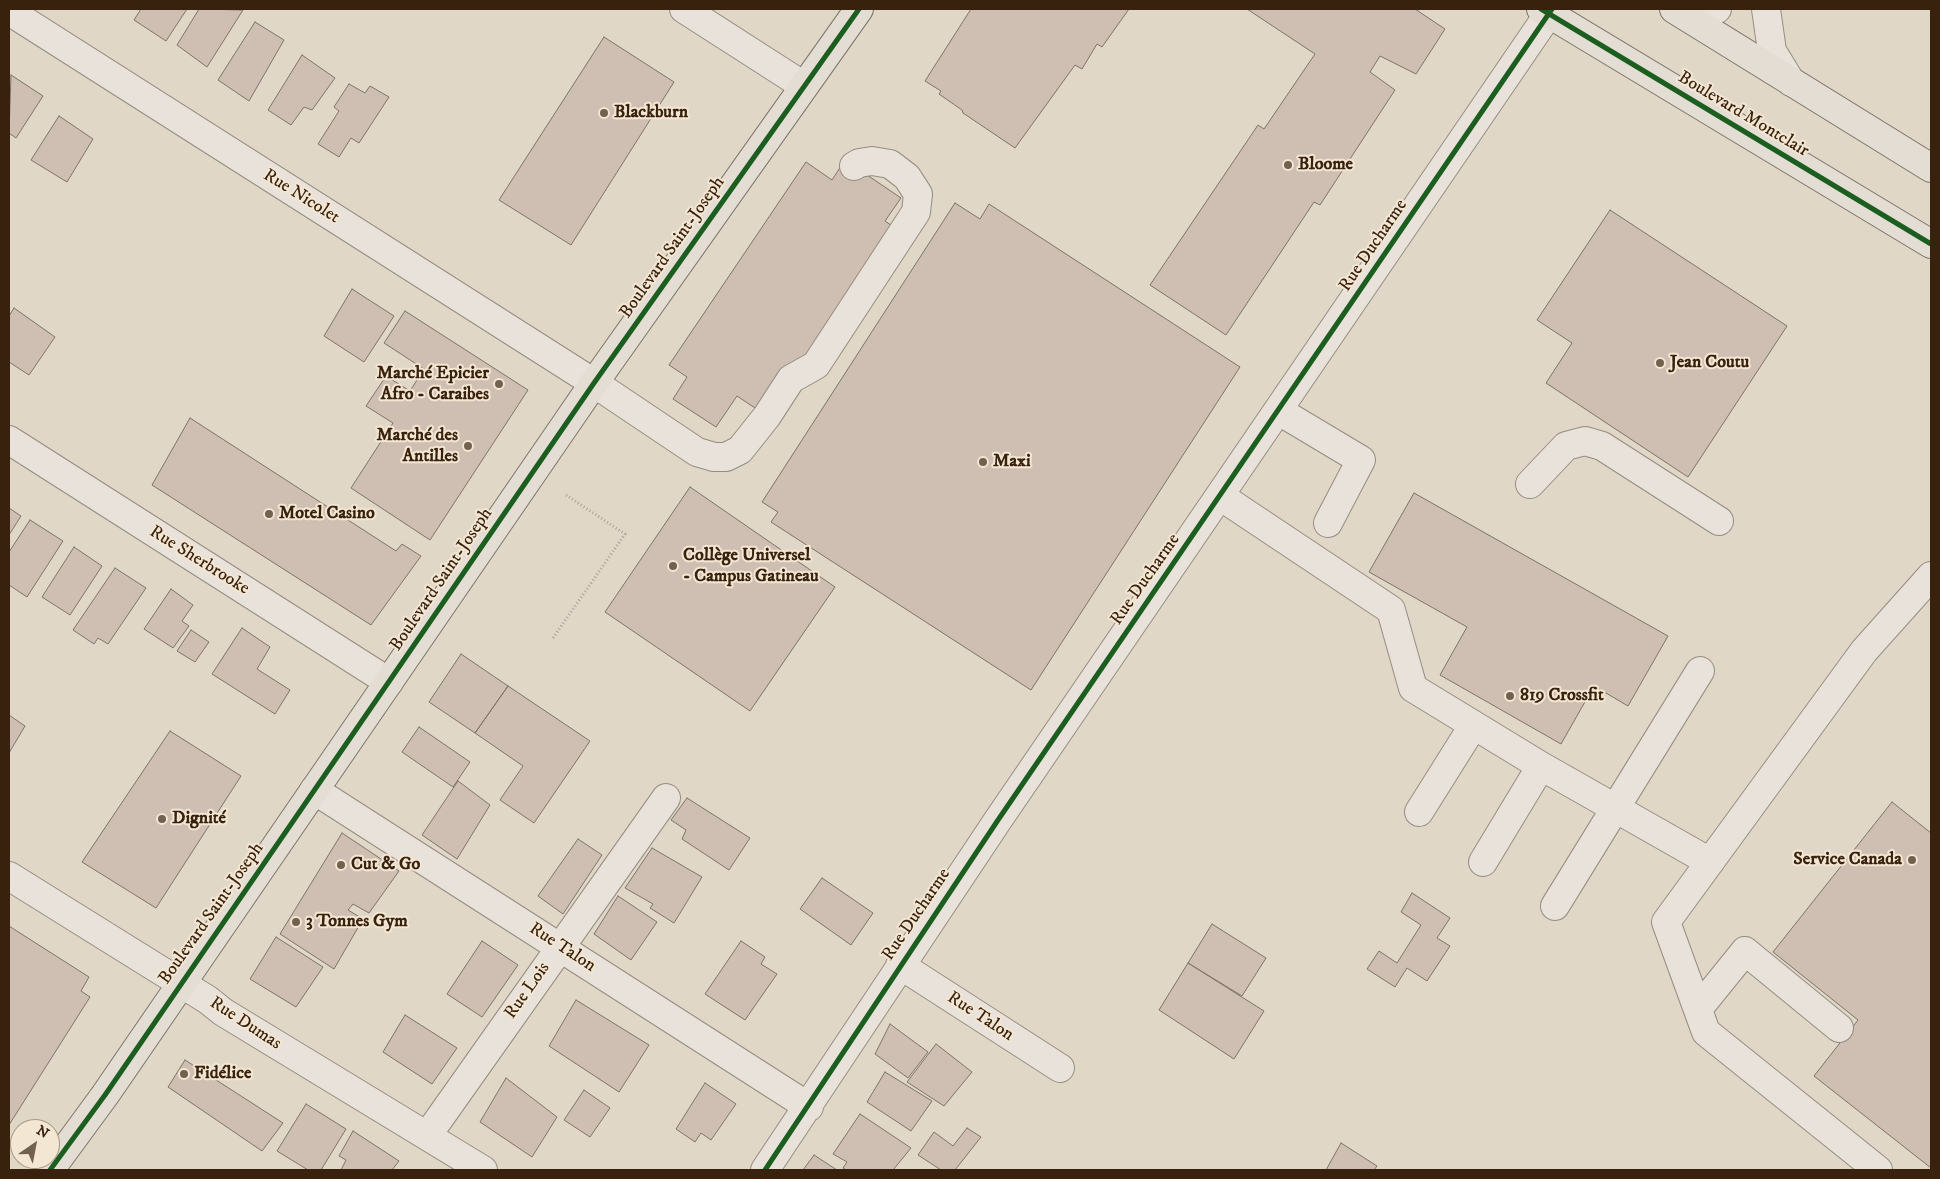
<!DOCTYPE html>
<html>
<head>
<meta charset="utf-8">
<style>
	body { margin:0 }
	#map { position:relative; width:1940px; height:1179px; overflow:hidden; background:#e1d7c7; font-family:"IM FELL DW Pica",serif }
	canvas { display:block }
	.frame { position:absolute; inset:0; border:10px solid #38220e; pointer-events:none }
	.north { position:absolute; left:10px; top:1119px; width:50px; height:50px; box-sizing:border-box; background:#f3e6d3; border:1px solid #a89884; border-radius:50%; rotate:33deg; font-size:14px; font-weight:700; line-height:20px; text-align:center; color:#38220e }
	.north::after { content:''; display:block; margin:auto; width:18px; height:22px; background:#73614f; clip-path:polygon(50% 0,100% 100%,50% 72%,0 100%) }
</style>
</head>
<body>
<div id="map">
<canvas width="1940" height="1179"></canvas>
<div class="frame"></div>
<div class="north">N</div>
</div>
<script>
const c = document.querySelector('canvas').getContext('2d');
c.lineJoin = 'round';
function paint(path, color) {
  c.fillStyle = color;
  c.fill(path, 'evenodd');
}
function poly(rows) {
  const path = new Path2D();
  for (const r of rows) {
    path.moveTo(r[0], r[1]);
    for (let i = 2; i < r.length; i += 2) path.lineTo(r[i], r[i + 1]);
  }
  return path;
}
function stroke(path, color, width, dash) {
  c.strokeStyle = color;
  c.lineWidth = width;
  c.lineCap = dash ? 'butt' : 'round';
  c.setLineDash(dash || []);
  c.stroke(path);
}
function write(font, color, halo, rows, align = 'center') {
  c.font = font + ' "IM FELL DW Pica",serif';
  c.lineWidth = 4;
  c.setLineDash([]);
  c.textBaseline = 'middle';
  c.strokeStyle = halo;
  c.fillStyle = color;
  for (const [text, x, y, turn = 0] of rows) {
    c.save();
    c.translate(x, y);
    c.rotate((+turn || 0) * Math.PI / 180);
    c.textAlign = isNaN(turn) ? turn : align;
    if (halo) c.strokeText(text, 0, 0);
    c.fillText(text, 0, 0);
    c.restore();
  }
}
const building = poly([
	[141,9,187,9,166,41,134,20,141,9],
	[199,9,243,10,207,67,177,45,199,9],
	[971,9,1129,9,1102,47,1097,44,1082,69,1075,65,1015,148,963,113,962,110,939,94,941,91,925,81,971,9],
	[1247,9,1415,9,1445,29,1416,74,1380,56,1370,72,1395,90,1320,205,1314,202,1226,335,1150,285,1258,125,1264,129,1315,54,1247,9],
	[255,22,284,40,249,101,218,80,255,22],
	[604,37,674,82,571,245,499,200,604,37],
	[302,55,335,78,312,110,304,107,291,125,268,110,302,55],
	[11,75,43,96,16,138,9,133,11,75],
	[349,84,365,93,370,86,389,97,359,143,351,138,339,157,318,144,339,111,334,107,349,84],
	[59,116,93,139,67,182,31,160,59,116],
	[845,160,901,198,885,221,904,234,767,416,737,396,716,427,673,399,687,377,669,365,806,162,832,180,845,160],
	[955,203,980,219,989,204,1240,367,1031,690,771,522,778,512,762,502,955,203],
	[1610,210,1787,326,1688,477,1546,383,1572,343,1537,320,1610,210],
	[352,289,394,316,364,362,324,336,352,289],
	[14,308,55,337,29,375,9,362,9,316,14,308],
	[405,311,528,390,430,540,351,488,393,423,366,406,386,376,410,391,424,369,384,343,405,311],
	[190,418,396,551,402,544,421,556,371,625,152,485,190,418],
	[690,487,835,587,750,711,605,612,690,487],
	[1414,493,1668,636,1628,706,1594,686,1561,744,1440,675,1467,627,1369,572,1414,493],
	[9,508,21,516,9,535,9,508],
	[30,520,63,541,27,597,9,585,9,552,30,520],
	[74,547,102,566,70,615,42,597,74,547],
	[115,568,146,588,108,644,98,638,94,644,73,630,115,568],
	[171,589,193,605,182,621,189,626,173,648,144,629,171,589],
	[242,628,270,647,257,669,290,690,275,714,212,674,242,628],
	[191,630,209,642,195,662,177,651,191,630],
	[461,654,508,686,475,733,429,702,461,654],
	[508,686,590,741,534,823,500,800,523,766,475,733,508,686],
	[9,715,25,726,9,753,9,715],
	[419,727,470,762,453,787,402,752,419,727],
	[170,731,241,776,156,908,82,862,170,731],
	[458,781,490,805,457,859,422,835,458,781],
	[687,798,750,838,729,870,682,839,686,830,671,820,687,798],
	[1892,802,1931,833,1931,1168,1814,1076,1858,1020,1773,952,1892,802],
	[342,833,399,871,369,913,353,904,348,910,363,919,334,969,280,934,342,833],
	[578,839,602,855,563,914,538,896,578,839],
	[652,848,702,877,674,923,650,908,653,904,625,888,652,848],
	[822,878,873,913,851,945,800,909,822,878],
	[1412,893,1450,918,1437,938,1450,946,1427,981,1407,968,1395,987,1367,969,1379,951,1397,963,1421,925,1401,912,1412,893],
	[618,896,657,922,631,960,594,934,618,896],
	[1212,924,1266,958,1242,996,1188,963,1212,924],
	[9,926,89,977,81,991,90,997,9,1125,9,926],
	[276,937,323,967,296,1007,250,979,276,937],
	[482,941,518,965,482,1017,447,994,482,941],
	[741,941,765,957,761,964,777,974,745,1020,705,994,741,941],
	[1188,963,1264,1011,1234,1059,1159,1010,1188,963],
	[576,1000,649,1045,619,1092,549,1046,576,1000],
	[405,1015,457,1048,432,1084,383,1052,405,1015],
	[890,1024,928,1052,908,1078,875,1054,890,1024],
	[936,1044,972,1072,944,1106,907,1082,936,1044],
	[185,1060,283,1123,262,1151,168,1087,185,1060],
	[885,1072,932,1101,911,1131,867,1102,885,1072],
	[506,1078,557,1117,532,1157,480,1122,506,1078],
	[705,1083,736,1104,711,1140,701,1133,695,1142,676,1129,705,1083],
	[584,1090,610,1108,590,1137,564,1120,584,1090],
	[306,1104,346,1129,321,1170,308,1170,277,1151,306,1104],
	[860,1114,911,1148,893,1170,846,1170,843,1168,847,1162,833,1154,860,1114],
	[967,1128,981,1137,955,1170,941,1170,918,1155,934,1132,953,1146,967,1128],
	[353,1131,399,1161,392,1170,341,1170,346,1160,339,1156,353,1131],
	[1341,1143,1377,1166,1374,1170,1326,1170,1341,1143],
	[814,1155,837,1170,803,1170,814,1155]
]);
const path = poly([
	[553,638,625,534,566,495]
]);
const minor = poly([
	[684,9,804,86],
	[1766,9,1772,51,1791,82],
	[9,11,594,383,697,452,714,457,726,457,740,450,767,416,791,379,816,365,916,212,918,194,907,177,890,164,872,161,859,163,854,166],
	[1681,13,1717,9],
	[1279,411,1361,460,1328,523],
	[9,440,389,682],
	[1530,484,1566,446,1585,441,1602,446,1719,521],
	[1220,496,1391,610,1413,688,1541,766,1710,862],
	[314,790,809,1107],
	[1419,812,1473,726],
	[1483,862,1541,766],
	[9,876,208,1000,223,1012,483,1170],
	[1555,906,1700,671],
	[900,965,1060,1068],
	[1698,1009,1745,951,1839,1028],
	[427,1136,666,798],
	[765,1170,998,820,1552,9],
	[1878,1170,1706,1032,1666,922,1864,651,1931,576]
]);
const major = poly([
	[1541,9,1931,244],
	[1674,9,1931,168],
	[50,1170,105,1095,594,383,859,9]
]);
const cycleway = poly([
	[1541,9,1931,244],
	[50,1170,105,1095,594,383,859,9],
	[765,1170,998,820,1552,9]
]);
const markers = [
	[604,113,5,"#73614f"],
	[1288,165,5,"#73614f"],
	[1660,363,5,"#73614f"],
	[499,384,5,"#73614f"],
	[468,446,5,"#73614f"],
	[983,462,5,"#73614f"],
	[269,514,5,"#73614f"],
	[673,566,5,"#73614f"],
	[1510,696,5,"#73614f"],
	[162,819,5,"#73614f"],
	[1912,860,5,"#73614f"],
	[341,865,5,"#73614f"],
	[296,922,5,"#73614f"],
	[184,1074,5,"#73614f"]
];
const poiNames = [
	["Blackburn",614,113],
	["Bloome",1298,165],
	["Jean Coutu",1670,363],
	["Marché Epicier",489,374,"right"],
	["Afro - Caraibes",489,395,"right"],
	["Marché des",458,436,"right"],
	["Antilles",458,457,"right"],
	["Maxi",993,462],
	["Motel Casino",279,514],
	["Collège Universel",683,556],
	["- Campus Gatineau",683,577],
	["819 Crossfit",1520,696],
	["Dignité",172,819],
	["Service Canada",1902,860,"right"],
	["Cut & Go",351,865],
	["3 Tonnes Gym",306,922],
	["Fidélice",194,1074]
];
const streetNames = [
	["Boulevard Montclair",1743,115,31],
	["Rue Nicolet",301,197,32],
	["Rue Ducharme",1374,246,-56],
	["Boulevard Saint-Joseph",673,248,-55],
	["Rue Sherbrooke",199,561,32],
	["Boulevard Saint-Joseph",442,580,-56],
	["Rue Ducharme",1146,580,-55],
	["Boulevard Saint-Joseph",212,914,-55],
	["Rue Ducharme",917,915,-56],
	["Rue Talon",562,948,33],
	["Rue Lois",528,991,-55],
	["Rue Talon",980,1017,33],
	["Rue Dumas",245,1024,33]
];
paint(building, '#cfbeb2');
stroke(building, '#7c7469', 1);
stroke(minor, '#958d81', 30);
stroke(major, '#7c7469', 30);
stroke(path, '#a6a198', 3, [1, 2.5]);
stroke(minor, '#e8e2da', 28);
stroke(major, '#e4ddd4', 28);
stroke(cycleway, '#1b5e20', 5);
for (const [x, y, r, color] of markers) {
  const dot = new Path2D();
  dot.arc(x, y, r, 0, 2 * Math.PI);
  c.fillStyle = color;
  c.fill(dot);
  stroke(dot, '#f3e6d3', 2);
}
write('bold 18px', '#38220e', '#f3e6d3', poiNames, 'left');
write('18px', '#38220e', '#f3e6d3', streetNames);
</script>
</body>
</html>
